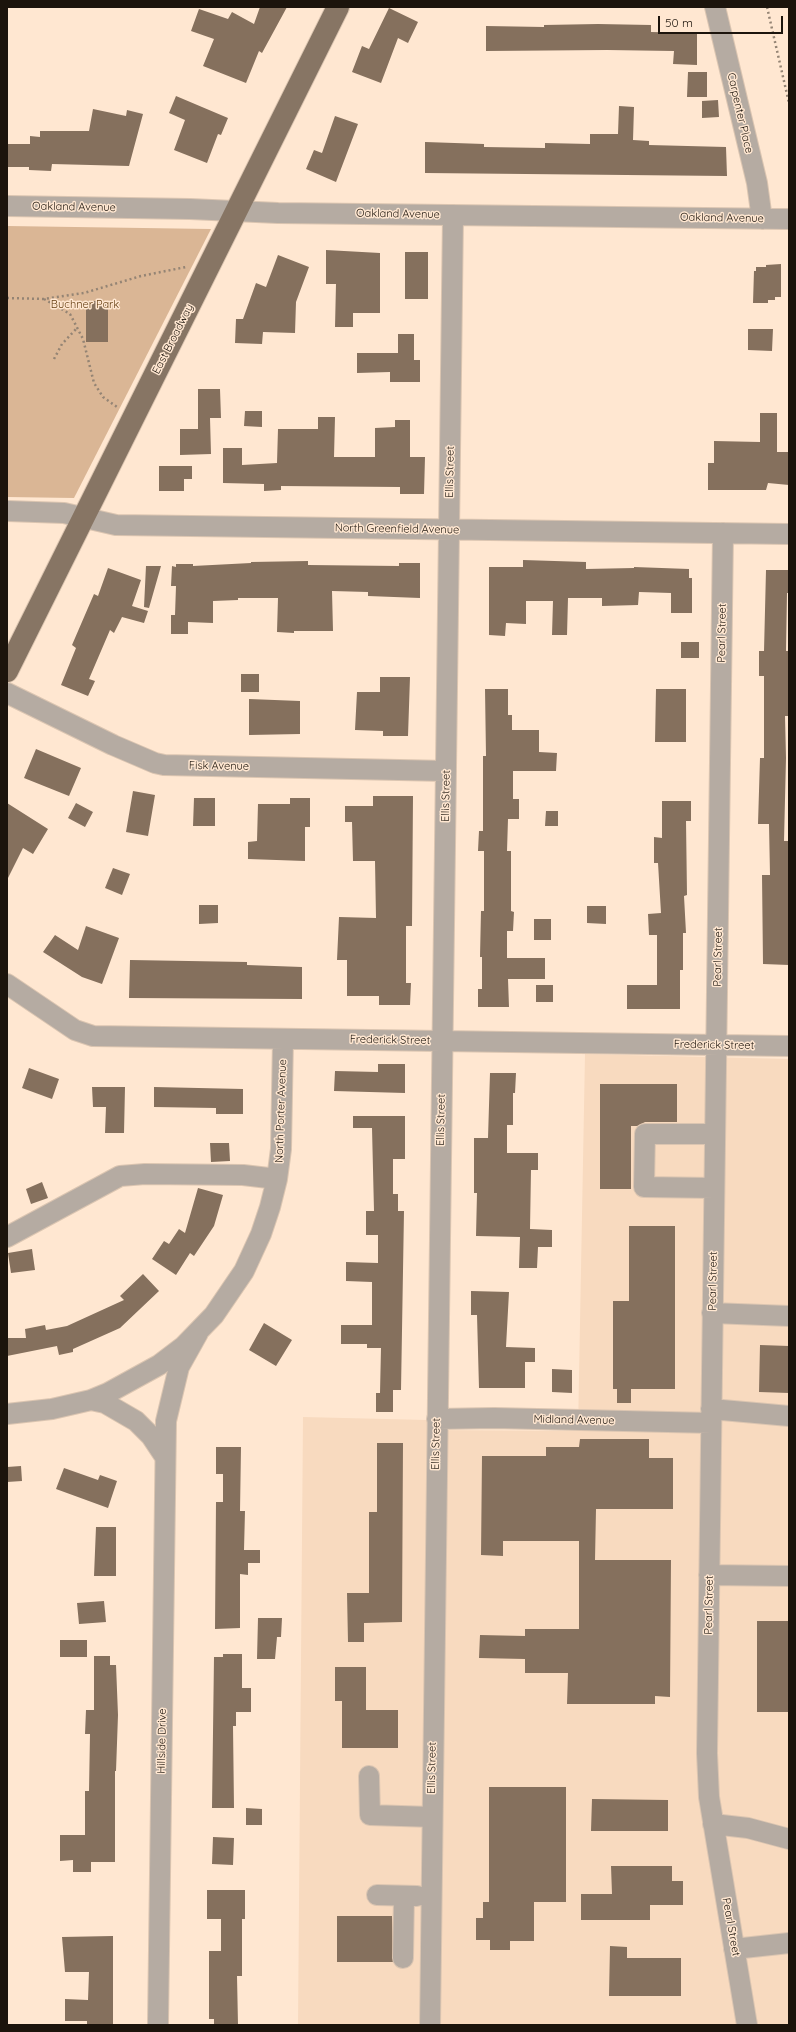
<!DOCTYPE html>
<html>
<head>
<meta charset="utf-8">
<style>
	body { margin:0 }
	#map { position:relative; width:796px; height:2032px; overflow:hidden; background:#ffe7d1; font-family:Quicksand,sans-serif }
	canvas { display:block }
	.frame { position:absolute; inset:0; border:8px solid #1c140c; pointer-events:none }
	.scale { position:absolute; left:658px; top:16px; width:125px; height:18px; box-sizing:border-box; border:2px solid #1c140c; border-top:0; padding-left:5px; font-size:12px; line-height:14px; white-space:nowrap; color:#1c140c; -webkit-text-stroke:3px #ffe7d1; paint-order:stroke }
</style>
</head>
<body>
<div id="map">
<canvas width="796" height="2032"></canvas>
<div class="frame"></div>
<div class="scale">50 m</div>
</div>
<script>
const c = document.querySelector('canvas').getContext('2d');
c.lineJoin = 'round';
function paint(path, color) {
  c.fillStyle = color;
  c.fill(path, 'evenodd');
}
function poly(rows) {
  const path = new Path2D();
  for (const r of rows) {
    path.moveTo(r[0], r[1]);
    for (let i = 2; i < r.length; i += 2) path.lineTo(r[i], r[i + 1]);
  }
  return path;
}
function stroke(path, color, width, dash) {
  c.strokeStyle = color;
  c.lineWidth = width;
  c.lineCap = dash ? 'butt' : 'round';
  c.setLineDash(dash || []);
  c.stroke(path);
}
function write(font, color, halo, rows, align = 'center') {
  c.font = font + ' Quicksand,sans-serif';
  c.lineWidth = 3;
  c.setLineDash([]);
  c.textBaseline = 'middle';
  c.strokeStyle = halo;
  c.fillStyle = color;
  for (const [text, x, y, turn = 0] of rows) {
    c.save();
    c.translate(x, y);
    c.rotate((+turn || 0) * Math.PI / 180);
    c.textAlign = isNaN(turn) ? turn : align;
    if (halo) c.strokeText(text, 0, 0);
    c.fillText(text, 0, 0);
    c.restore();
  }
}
const built = poly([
	[585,1054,789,1059,789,2025,298,2025,303,1417,427,1420,427,1430,578,1431]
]);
const green = poly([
	[7,226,211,229,74,498,7,497]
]);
const building = poly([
	[260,7,287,7,262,53,259,51,246,83,203,66,214,39,191,31,199,9,228,19,232,12,254,24],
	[389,8,418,22,408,43,398,38,381,83,352,72,362,46,369,49],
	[598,24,651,25,651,32,697,33,697,65,673,64,674,51,607,50,486,51,486,26,544,27,544,25],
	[688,72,707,72,707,97,687,97],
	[176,96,228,118,221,135,218,134,207,163,174,150,185,120,169,113],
	[718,100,719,117,702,118,702,101],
	[619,106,634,107,633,140,649,141,649,145,726,147,727,176,425,173,425,142,484,144,484,147,545,148,545,143,590,144,590,134,618,134],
	[93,109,126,116,127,110,143,114,129,166,52,164,51,171,29,170,29,167,7,167,7,144,30,144,30,136,40,137,40,131,89,131],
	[335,116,358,124,336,182,306,169,314,150,322,153],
	[326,250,380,253,380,313,353,313,353,327,335,327,336,284,326,284],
	[405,252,428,252,428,299,405,299],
	[278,255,309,267,296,302,295,333,263,332,262,344,235,343,236,319,243,319,256,283,266,287],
	[781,264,781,297,775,297,775,300,768,300,768,303,753,303,754,271,756,271,756,267,766,267,766,265],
	[86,301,108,301,108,342,86,342],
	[748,329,773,329,772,351,748,350],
	[398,334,414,334,414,360,420,360,420,382,390,382,390,372,357,373,357,353,398,353],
	[198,389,220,389,221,418,210,418,211,454,180,455,180,429,198,429],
	[245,411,262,411,262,427,244,426],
	[760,413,777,413,777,452,789,452,789,485,768,483,766,490,708,490,708,463,714,463,714,441,760,442],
	[318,417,335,417,334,457,375,457,375,428,395,427,395,420,410,420,410,457,425,457,424,494,400,494,400,487,281,486,281,490,264,491,264,484,223,483,223,448,242,448,242,465,277,463,278,429,318,429],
	[159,466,192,466,192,479,184,479,184,491,159,491],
	[523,560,586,562,586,569,634,568,634,567,689,569,689,578,692,578,692,613,671,613,671,593,639,592,638,605,602,606,602,598,568,598,567,635,552,635,553,601,526,601,526,624,506,623,505,636,489,635,489,567,523,567],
	[308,561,308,565,399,566,399,563,420,563,420,598,368,596,368,592,332,591,333,631,294,631,294,633,277,632,278,598,238,598,238,600,213,601,213,623,188,622,188,634,171,634,171,615,175,615,176,586,171,586,172,566,176,567,176,564,193,564,193,566,251,563,251,562],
	[146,566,161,566,149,608,144,607],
	[108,568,141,580,132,606,148,611,144,623,122,617,114,633,110,630,89,679,95,681,88,696,61,685,76,648,72,645,94,594,98,596],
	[766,570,789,570,789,593,787,593,786,651,789,651,789,675,788,716,785,716,786,758,784,841,789,841,789,965,763,964,762,875,770,875,769,824,758,824,760,758,764,758,764,676,759,676,759,651,764,651],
	[681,642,699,642,699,658,681,658],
	[241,674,259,674,259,692,241,692],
	[380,677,410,677,408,736,383,736,383,731,355,730,357,692,380,692],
	[485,689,508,689,508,715,512,715,512,730,539,730,539,752,557,753,556,771,513,771,513,799,519,799,519,819,508,819,507,851,511,851,511,911,514,912,513,931,507,931,507,958,545,958,545,979,508,979,509,1007,478,1007,478,989,482,989,482,957,480,957,481,911,484,911,484,851,478,851,479,831,483,831,483,756,486,756],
	[656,689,686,689,686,742,655,742],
	[249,699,300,701,300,734,249,735],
	[36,749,81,768,69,796,24,778],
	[133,791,155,795,148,836,126,832],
	[373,796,413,796,412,926,406,926,406,983,411,983,410,1005,379,1005,379,996,347,996,347,960,337,960,339,917,376,918,375,861,353,861,352,822,345,822,345,806,373,806],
	[194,798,215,798,215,826,193,826],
	[290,798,310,798,310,827,305,827,305,861,248,859,248,842,257,841,258,804,290,804],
	[662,801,691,801,691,821,686,821,687,895,684,896,686,933,683,933,683,970,680,970,680,1009,627,1009,627,985,657,985,657,935,649,935,648,914,661,913,658,863,654,863,654,837,662,838],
	[7,803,48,829,33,854,23,848,7,880],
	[76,803,93,812,85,827,68,818],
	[546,811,558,811,558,826,545,826],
	[113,868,130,874,122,895,105,888],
	[199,905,218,905,218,923,199,924],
	[587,906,606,906,606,924,587,923],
	[534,919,551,919,551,940,534,940],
	[86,926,119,938,102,984,82,977,43,952,55,935,78,950],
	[130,960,247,962,247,965,302,967,302,999,129,998],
	[536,985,553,985,553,1002,536,1002],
	[378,1064,405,1064,405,1093,334,1091,335,1071,378,1072],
	[29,1068,59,1079,52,1099,22,1088],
	[490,1073,516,1073,515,1093,513,1093,513,1125,507,1125,507,1153,538,1153,538,1170,531,1170,530,1229,552,1230,552,1247,538,1247,537,1268,519,1268,520,1237,476,1236,477,1193,474,1193,474,1138,488,1138],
	[600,1084,677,1084,677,1122,645,1122,637,1126,631,1126,631,1189,600,1189],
	[92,1087,125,1087,124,1133,105,1133,106,1107,93,1107],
	[154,1087,243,1089,243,1114,216,1114,216,1108,154,1107],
	[353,1116,405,1116,405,1159,393,1159,393,1194,398,1194,398,1211,404,1211,401,1390,393,1390,393,1412,376,1412,376,1393,380,1393,381,1348,367,1348,367,1344,341,1344,341,1325,372,1325,372,1282,346,1281,346,1262,378,1263,378,1235,366,1235,366,1211,374,1211,372,1128,353,1128],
	[210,1143,229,1143,230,1161,211,1162],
	[42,1182,48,1198,31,1204,26,1189],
	[198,1188,223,1195,214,1226,194,1256,190,1253,176,1275,152,1259,164,1241,169,1244,179,1229,185,1233],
	[629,1226,675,1226,675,1389,631,1389,631,1403,617,1403,617,1389,613,1389,613,1301,629,1301],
	[32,1249,35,1270,11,1273,8,1253],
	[143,1274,159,1291,120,1328,73,1349,73,1352,59,1355,57,1346,7,1356,7,1338,26,1338,25,1329,45,1325,46,1330,67,1326,124,1300,120,1296],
	[471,1291,509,1292,506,1347,535,1348,535,1362,525,1362,525,1388,479,1388,477,1315,471,1315],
	[264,1323,292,1340,276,1366,249,1350],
	[760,1345,789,1346,789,1393,759,1392],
	[552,1369,572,1370,572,1393,552,1392],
	[580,1439,649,1439,649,1458,673,1458,673,1509,596,1509,595,1560,671,1560,670,1697,655,1696,655,1704,567,1704,568,1673,525,1673,525,1659,479,1658,480,1635,525,1636,525,1629,579,1629,579,1541,503,1541,503,1556,481,1555,482,1456,546,1456,546,1447,579,1447],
	[377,1443,403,1443,402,1622,364,1623,364,1642,348,1642,347,1593,369,1593,369,1512,377,1512],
	[216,1447,241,1447,240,1511,245,1511,244,1550,260,1550,260,1563,248,1563,248,1575,240,1574,240,1628,215,1629,216,1502,223,1502,223,1474,216,1474],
	[21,1466,22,1481,7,1482,7,1467],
	[64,1468,98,1480,100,1475,117,1481,108,1508,56,1489],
	[96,1527,116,1527,116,1576,94,1576],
	[104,1601,106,1622,79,1624,77,1603],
	[258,1618,282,1618,281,1637,277,1637,275,1659,257,1659],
	[757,1621,789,1621,789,1712,757,1712],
	[60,1640,87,1640,87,1657,60,1657],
	[223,1654,242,1654,242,1688,251,1688,251,1712,236,1712,236,1726,233,1726,234,1808,212,1808,214,1657,223,1657],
	[94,1656,110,1656,110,1665,116,1665,118,1715,116,1771,115,1771,115,1862,91,1862,91,1872,73,1872,73,1860,60,1861,60,1835,85,1835,85,1791,89,1791,90,1734,85,1734,86,1710,94,1710],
	[335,1667,366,1667,366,1710,398,1710,398,1748,342,1748,342,1701,335,1701],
	[489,1787,566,1787,566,1902,534,1902,534,1941,510,1941,510,1950,490,1950,490,1940,476,1940,476,1918,483,1918,483,1902,489,1902],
	[592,1799,668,1800,668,1831,591,1831],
	[246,1808,262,1809,262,1825,246,1825],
	[213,1837,234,1838,233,1865,212,1864],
	[611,1866,672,1866,672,1881,683,1881,683,1905,650,1905,650,1920,581,1920,581,1894,612,1894],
	[207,1890,245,1890,245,1919,242,1919,242,1976,237,1976,238,2025,214,2025,214,2019,209,2019,209,1951,221,1951,221,1919,207,1919],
	[337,1916,392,1916,393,1962,337,1962],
	[113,1936,113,2025,87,2025,87,2021,65,2021,65,1999,88,2000,89,1972,65,1972,62,1937],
	[610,1946,627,1947,627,1958,681,1958,681,1996,609,1996]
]);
const path = poly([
	[767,7,789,103],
	[7,298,44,299,84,293,141,276,186,267],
	[44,299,70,314,83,339,94,383,103,397,117,407],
	[54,359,62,344,77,328]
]);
const minor = poly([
	[715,7,757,183,762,219],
	[7,206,190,209,278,213,789,219],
	[7,511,64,513,116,525,789,534],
	[723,533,707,1753,709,1797,747,2025],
	[7,693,113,745,155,763,164,765,446,771],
	[7,984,75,1030,93,1036,789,1046],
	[714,1188,644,1187,645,1134,714,1134],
	[7,1237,120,1176,145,1174,243,1175,277,1179],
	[712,1313,789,1316],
	[91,1400,105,1403,136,1421,151,1436,165,1457],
	[711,1409,789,1416],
	[7,1414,52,1409,91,1400,108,1393,159,1365,184,1346,214,1315,244,1271,261,1234,270,1207,277,1179,281,1149,283,1039],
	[437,1419,494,1418,711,1423],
	[709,1575,789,1576],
	[369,1776,370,1815,432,1817],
	[713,1824,748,1828,789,1839],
	[377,1895,417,1896],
	[734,1949,789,1943],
	[403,1958,404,1896],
	[158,2025,166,1421,179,1367,198,1333],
	[430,2025,453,215]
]);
const major = poly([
	[7,671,338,7]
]);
const streetNames = [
	["Carpenter Place",740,113,77],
	["Oakland Avenue",74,207,1],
	["Oakland Avenue",398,214,1],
	["Oakland Avenue",722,218,1],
	["East Broadway",173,339,-63],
	["Ellis Street",450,472,-89],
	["North Greenfield Avenue",397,529,1],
	["Pearl Street",722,633,-89],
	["Fisk Avenue",219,766,1],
	["Ellis Street",446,796,-89],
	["Pearl Street",718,957,-89],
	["Frederick Street",390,1040,1],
	["Frederick Street",714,1045,1],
	["North Porter Avenue",281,1111,-88],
	["Ellis Street",441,1120,-89],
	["Pearl Street",713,1281,-89],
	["Midland Avenue",574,1420,1],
	["Ellis Street",436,1444,-89],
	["Pearl Street",709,1605,-89],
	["Hillside Drive",162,1741,-89],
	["Ellis Street",432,1768,-89],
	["Pearl Street",731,1927,80]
];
const parkNames = [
	["Buchner Park",85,305]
];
paint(built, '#f8dabf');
paint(green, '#dab695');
paint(building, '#85705d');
stroke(minor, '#dbc5b1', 22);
stroke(major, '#dbc5b1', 24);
stroke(path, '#948474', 2.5, [2, 3]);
stroke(minor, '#b5aba2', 20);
stroke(major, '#877564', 22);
write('11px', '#1c140c', '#ffe7d1', streetNames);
write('11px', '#674014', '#ffe7d1', parkNames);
</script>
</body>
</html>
